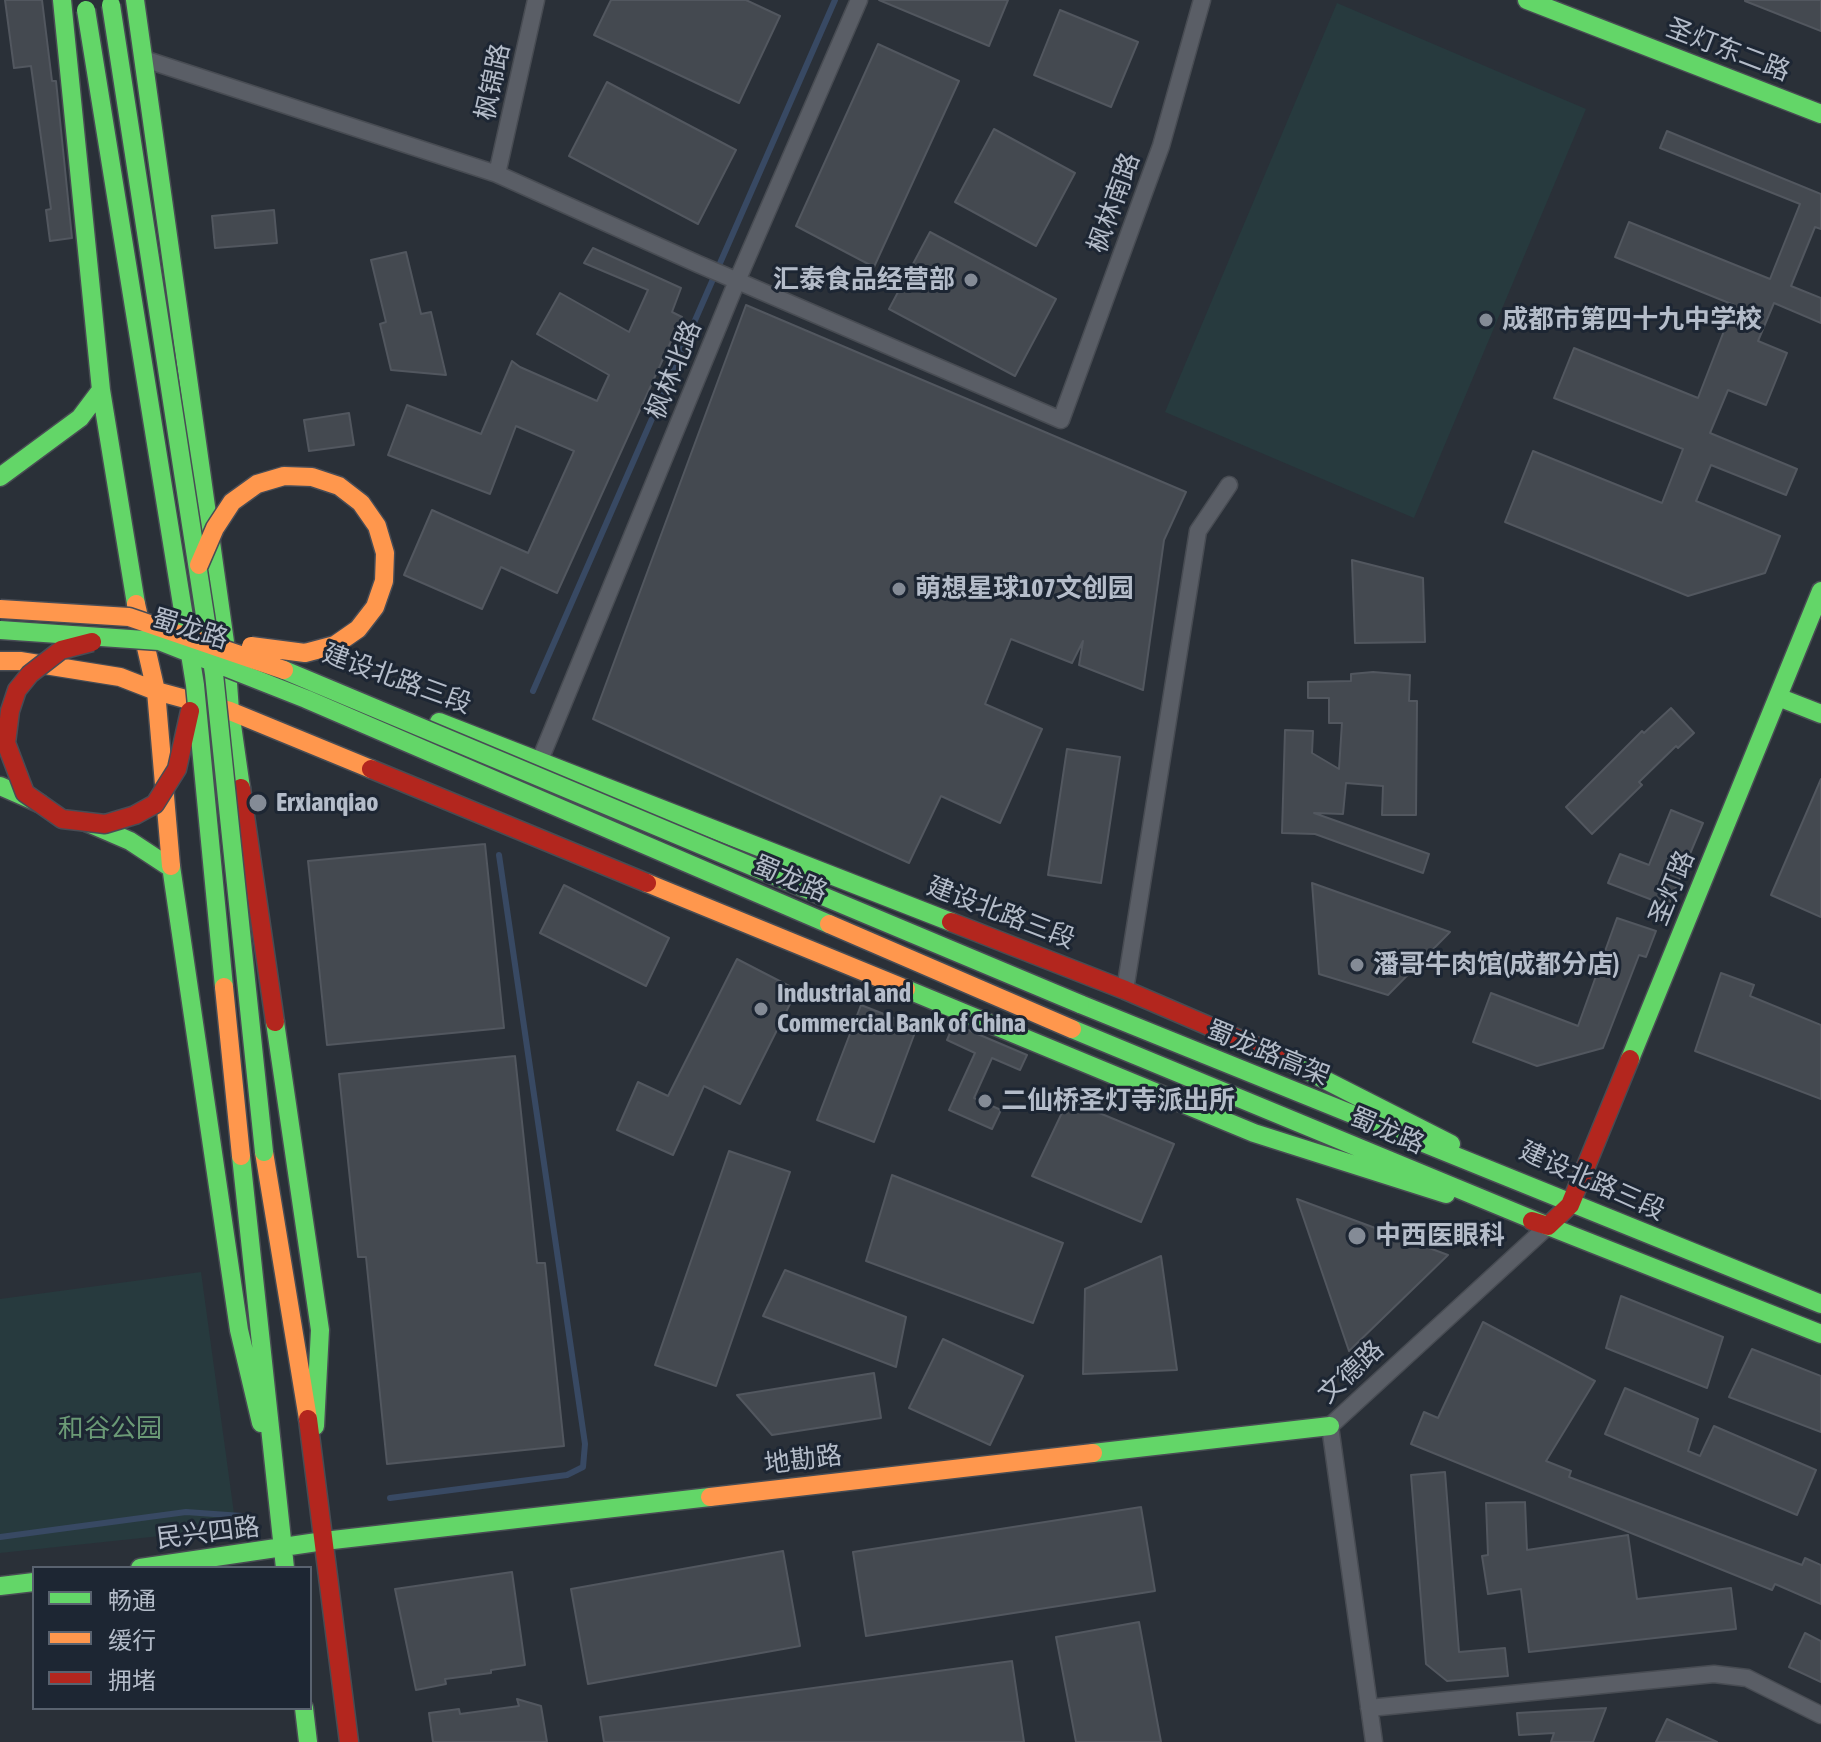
<!DOCTYPE html>
<html>
<head>
<meta charset="utf-8">
<style>
	body { margin:0 }
	#map { position:relative; width:1821px; height:1742px; overflow:hidden; background:#2a3038; font-family:"Asap Condensed","Noto Sans SC",sans-serif }
	canvas { display:block }
	.legend { position:absolute; left:32px; top:1566px; width:280px; height:144px; box-sizing:border-box; background:#1d2633; border:2px solid #59626f; margin:0; padding:10px 14px; list-style:none; font-size:24px; color:#b4bcc9 }
	.legend li { display:flex; align-items:center; gap:16px; height:40px }
	.legend b { width:40px; border:2px solid #59626f }
</style>
</head>
<body>
<div id="map">
<canvas width="1821" height="1742"></canvas>
<ul class="legend">
<li><b style="height:10px;background:#63d668"></b>畅通</li>
<li><b style="height:10px;background:#ff974d"></b>缓行</li>
<li><b style="height:10px;background:#b3261e"></b>拥堵</li>
</ul>
</div>
<script>
const c = document.querySelector('canvas').getContext('2d');
c.lineJoin = 'round';
function paint(path, color) {
  c.fillStyle = color;
  c.fill(path, 'evenodd');
}
function poly(rows) {
  const path = new Path2D();
  for (const r of rows) {
    path.moveTo(r[0], r[1]);
    for (let i = 2; i < r.length; i += 2) path.lineTo(r[i], r[i + 1]);
  }
  return path;
}
function stroke(path, color, width, dash) {
  c.strokeStyle = color;
  c.lineWidth = width;
  c.lineCap = dash ? 'butt' : 'round';
  c.setLineDash(dash || []);
  c.stroke(path);
}
function write(font, color, halo, rows, align = 'center') {
  c.font = font + ' "Asap Condensed","Noto Sans SC",sans-serif';
  c.lineWidth = 6;
  c.setLineDash([]);
  c.textBaseline = 'middle';
  c.strokeStyle = halo;
  c.fillStyle = color;
  for (const [text, x, y, turn = 0] of rows) {
    c.save();
    c.translate(x, y);
    c.rotate((+turn || 0) * Math.PI / 180);
    c.textAlign = isNaN(turn) ? turn : align;
    if (halo) c.strokeText(text, 0, 0);
    c.fillText(text, 0, 0);
    c.restore();
  }
}
const green = poly([
	[1337,3,1586,109,1414,518,1165,412],
	[201,1272,236,1528,0,1553,0,1299]
]);
const stream = poly([
	[533,691,835,0],
	[390,1498,567,1475,583,1467,585,1444,499,855],
	[0,1537,186,1512,242,1516]
]);
const building = poly([
	[5,0,42,0,52,81,56,81,72,238,50,241,46,210,51,209,31,66,14,68,5,0],
	[611,0,746,0,780,16,739,103,594,35,611,0],
	[879,0,1008,0,989,46,879,0],
	[1745,0,1821,0,1821,31,1745,1,1745,0],
	[1060,10,1138,42,1111,107,1034,75,1060,10],
	[878,44,959,81,874,267,796,226,878,44],
	[607,82,736,150,698,224,569,156,607,82],
	[994,129,1075,173,1036,246,955,202,994,129],
	[1667,131,1821,194,1821,229,1815,227,1791,286,1821,298,1821,323,1774,303,1758,341,1787,353,1766,405,1728,390,1710,433,1797,469,1786,495,1711,465,1696,501,1780,536,1765,573,1688,596,1505,522,1533,451,1662,503,1683,449,1554,398,1574,348,1698,398,1734,305,1615,257,1629,222,1770,279,1800,204,1660,148,1667,131],
	[274,210,277,243,215,248,212,216,274,210],
	[930,232,1056,299,1015,376,889,309,930,232],
	[593,248,681,288,672,312,682,317,557,593,501,567,482,609,404,575,432,510,528,553,574,451,516,426,490,494,388,455,407,405,481,434,512,361,520,367,597,401,609,375,537,334,560,293,629,332,648,290,584,263,593,248],
	[406,252,421,314,431,312,446,375,391,370,380,324,386,322,371,260,406,252],
	[746,305,1186,492,1164,540,1143,690,1079,665,1083,641,1072,663,1011,639,985,704,1042,729,1000,823,941,796,909,863,593,719,746,305],
	[349,413,354,445,309,451,304,420,349,413],
	[1352,560,1423,578,1425,642,1355,643,1352,560],
	[1373,672,1410,675,1409,701,1417,701,1416,815,1382,815,1383,786,1346,783,1343,814,1314,813,1429,854,1423,873,1315,834,1282,833,1285,730,1313,731,1312,753,1339,769,1342,723,1329,723,1329,698,1308,698,1308,682,1351,681,1351,674,1373,672],
	[1671,708,1694,733,1678,748,1676,746,1639,782,1642,785,1592,834,1566,807,1642,731,1644,733,1671,708],
	[1067,749,1120,757,1101,883,1048,875,1067,749],
	[1821,779,1821,917,1771,895,1821,779],
	[1671,810,1703,823,1668,906,1608,883,1620,854,1649,865,1671,810],
	[485,844,504,1028,327,1045,308,861,485,844],
	[1312,883,1450,932,1388,995,1319,974,1312,883],
	[564,885,669,938,646,986,540,933,564,885],
	[1617,918,1656,931,1646,957,1639,955,1603,1048,1537,1066,1473,1042,1491,993,1578,1026,1617,918],
	[737,959,797,990,740,1104,704,1086,673,1155,617,1130,638,1082,668,1096,737,959],
	[1721,973,1754,985,1750,996,1821,1025,1821,1099,1695,1051,1721,973],
	[861,1005,917,1027,874,1142,817,1120,861,1005],
	[954,1024,1027,1055,1020,1070,992,1058,974,1098,1001,1110,992,1129,949,1110,975,1053,947,1040,954,1024],
	[515,1056,537,1263,545,1263,564,1446,387,1464,366,1257,358,1257,339,1074,515,1056],
	[1068,1100,1174,1144,1141,1222,1032,1176,1068,1100],
	[729,1151,790,1172,716,1386,655,1365,729,1151],
	[892,1175,1063,1243,1033,1323,866,1261,892,1175],
	[1297,1199,1448,1255,1349,1351,1297,1199],
	[1161,1256,1177,1370,1083,1374,1085,1289,1161,1256],
	[785,1270,906,1317,896,1367,763,1316,785,1270],
	[1621,1296,1723,1337,1707,1388,1606,1348,1621,1296],
	[1483,1322,1595,1381,1546,1461,1571,1471,1569,1477,1802,1565,1805,1558,1821,1565,1821,1604,1775,1584,1772,1590,1411,1444,1424,1412,1438,1418,1483,1322],
	[943,1339,1023,1376,990,1445,909,1408,943,1339],
	[1752,1349,1821,1376,1821,1432,1729,1397,1752,1349],
	[874,1373,881,1418,772,1435,737,1395,874,1373],
	[1625,1388,1698,1419,1688,1451,1700,1456,1714,1426,1816,1470,1797,1515,1605,1434,1625,1388],
	[1445,1472,1459,1652,1505,1648,1508,1676,1447,1681,1426,1664,1411,1475,1445,1472],
	[1525,1502,1527,1550,1628,1535,1637,1599,1731,1588,1736,1629,1529,1652,1521,1589,1488,1594,1482,1556,1488,1555,1486,1503,1525,1502],
	[1141,1507,1155,1591,866,1636,853,1552,1141,1507],
	[783,1551,800,1646,588,1684,571,1589,783,1551],
	[512,1572,525,1665,491,1670,491,1673,445,1679,446,1684,416,1690,395,1589,512,1572],
	[1139,1622,1161,1742,1076,1742,1056,1637,1139,1622],
	[1805,1633,1821,1641,1821,1682,1789,1667,1805,1633],
	[1012,1661,1024,1742,604,1742,600,1717,1012,1661],
	[517,1699,541,1706,547,1742,433,1742,429,1713,459,1709,460,1714,519,1706,517,1699],
	[1606,1708,1593,1742,1551,1742,1554,1733,1519,1735,1517,1713,1606,1708],
	[1667,1719,1717,1742,1656,1742,1667,1719]
]);
const street = poly([
	[144,59,497,174,698,264,1061,420,1161,146,1202,0],
	[497,174,536,0],
	[540,760,737,281,859,0],
	[1125,990,1198,531,1229,485],
	[1369,1708,1714,1674,1747,1678,1821,1715],
	[1374,1742,1330,1426,1548,1226]
]);
const fast = poly([
	[62,0,101,390,136,604],
	[135,0,225,642,230,711,241,788],
	[1527,0,1821,114],
	[0,477,80,418,101,390],
	[1778,697,1821,714],
	[439,722,951,922],
	[0,786,39,803],
	[86,822,130,841,171,868],
	[171,866,239,1330,261,1423],
	[906,989,1254,1133,1446,1194],
	[1080,1004,1821,1304],
	[275,1022,320,1330,315,1426],
	[1072,1029,1548,1226,1821,1334],
	[1276,1055,1451,1144],
	[1630,1059,1821,591],
	[241,1156,285,1568],
	[1093,1453,1330,1426],
	[140,1568,324,1541,710,1497],
	[0,1586,34,1582],
	[304,1708,308,1742]
]);
const slow = poly([
	[136,604,156,691,171,866],
	[0,661,20,661,120,677,156,691,230,711,371,769],
	[647,883,906,989],
	[264,1152,308,1419],
	[710,1497,1093,1453]
]);
const jam = poly([
	[371,769,647,883],
	[241,788,275,1022],
	[951,922,1125,990,1276,1055],
	[1532,1221,1548,1226,1570,1205,1630,1059],
	[308,1419,349,1742]
]);
const fastBridge = poly([
	[111,5,214,674,264,1152],
	[86,10,195,685,224,987],
	[0,630,159,641,306,699,829,924],
	[284,670,1080,1004]
]);
const slowBridge = poly([
	[199,565,215,528,232,502,257,484,284,476,312,477,339,486,361,503,377,526,385,553,384,581,375,607,358,629,335,645,305,653,251,646],
	[0,609,129,617,284,670],
	[829,924,1072,1029],
	[224,987,241,1156]
]);
const jamBridge = poly([
	[92,642,61,650,30,674,17,690,10,711,6,743,25,793,62,819,105,824,135,815,155,804,177,769,190,711]
]);
const markers = [
	[971,280,8,"#848b96"],
	[1486,320,8,"#848b96"],
	[899,589,8,"#848b96"],
	[258,803,10,"#848b96"],
	[1357,965,8,"#848b96"],
	[761,1009,8,"#848b96"],
	[985,1101,8,"#848b96"],
	[1357,1236,10,"#848b96"]
];
const streetNames = [
	["圣灯东二路",1728,50,21],
	["枫锦路",493,82,-78],
	["枫林南路",1114,203,-70],
	["枫林北路",674,370,-68],
	["蜀龙路",190,629,17],
	["建设北路三段",397,679,20],
	["蜀龙路",790,879,23],
	["圣灯路",1672,888,-68],
	["建设北路三段",1001,913,21],
	["蜀龙路高架",1268,1053,22],
	["蜀龙路",1387,1131,23],
	["建设北路三段",1592,1181,24],
	["文德路",1351,1372,-43],
	["地勘路",803,1460,-7],
	["民兴四路",208,1533,-7]
];
const poiNames = [
	["汇泰食品经营部",955,280,"right"],
	["成都市第四十九中学校",1502,320],
	["萌想星球107文创园",915,589],
	["Erxianqiao",276,803],
	["潘哥牛肉馆(成都分店)",1373,965],
	["Industrial and",777,994],
	["Commercial Bank of China",777,1024],
	["二仙桥圣灯寺派出所",1001,1101],
	["中西医眼科",1375,1236]
];
const parkNames = [
	["和谷公园",110,1429]
];
paint(green, '#273a3e');
stroke(stream, '#384963', 6);
paint(building, '#444950');
stroke(building, '#52575f', 2);
stroke(street, '#484c53', 19);
stroke(fast, '#484c53', 21);
stroke(slow, '#484c53', 21);
stroke(jam, '#484c53', 21);
stroke(street, '#5a5e66', 16);
stroke(fast, '#63d668', 18);
stroke(slow, '#ff974d', 18);
stroke(jam, '#b3261e', 18);
stroke(fastBridge, '#484c55', 21, []);
stroke(slowBridge, '#484c55', 21, []);
stroke(jamBridge, '#484c55', 21, []);
stroke(fastBridge, '#63d668', 18);
stroke(slowBridge, '#ff974d', 18);
stroke(jamBridge, '#b3261e', 18);
for (const [x, y, r, color] of markers) {
  const dot = new Path2D();
  dot.arc(x, y, r, 0, 2 * Math.PI);
  c.fillStyle = color;
  c.fill(dot);
  stroke(dot, '#1d2633', 3);
}
write('26px', '#b4bcc9', '#1d2633', streetNames);
write('bold 26px', '#b4bcc9', '#1d2633', poiNames, 'left');
write('26px', '#6b9a76', '#1d2633', parkNames);
</script>
</body>
</html>
